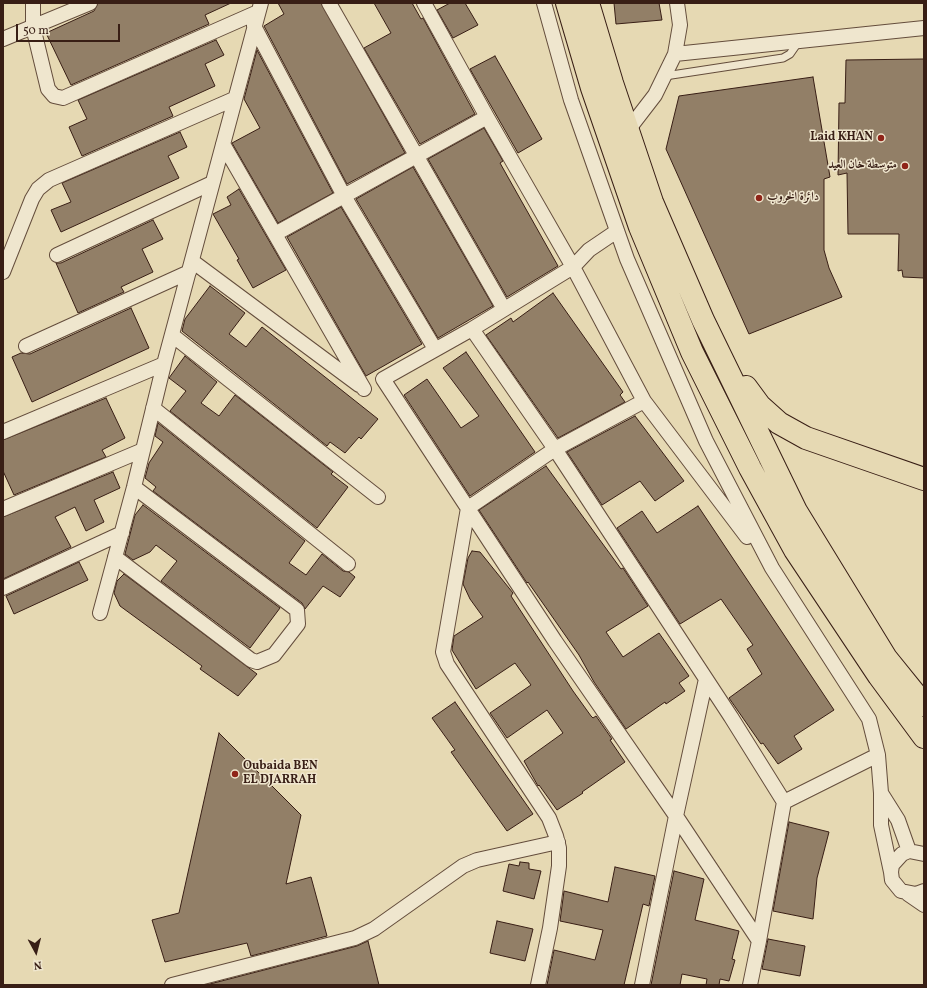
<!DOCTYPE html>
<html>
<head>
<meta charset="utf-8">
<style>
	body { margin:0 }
	#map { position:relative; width:927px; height:988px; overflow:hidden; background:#e6d9b3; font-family:Vollkorn,serif }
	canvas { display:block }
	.frame { position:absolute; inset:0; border:4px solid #381e15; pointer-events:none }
	.north { position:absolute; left:16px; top:932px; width:40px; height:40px; -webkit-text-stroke:3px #efe6ce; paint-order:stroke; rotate:173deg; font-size:11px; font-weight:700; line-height:16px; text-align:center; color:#381e15 }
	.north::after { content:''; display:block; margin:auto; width:14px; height:18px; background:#381e15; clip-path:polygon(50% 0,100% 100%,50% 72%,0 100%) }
	.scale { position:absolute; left:16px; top:24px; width:104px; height:18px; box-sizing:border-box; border:2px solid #381e15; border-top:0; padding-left:5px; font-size:12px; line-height:14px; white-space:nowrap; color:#381e15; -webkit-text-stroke:3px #efe6ce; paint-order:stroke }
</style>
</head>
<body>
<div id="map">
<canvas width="927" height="988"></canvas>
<div class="frame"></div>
<div class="north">N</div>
<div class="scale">50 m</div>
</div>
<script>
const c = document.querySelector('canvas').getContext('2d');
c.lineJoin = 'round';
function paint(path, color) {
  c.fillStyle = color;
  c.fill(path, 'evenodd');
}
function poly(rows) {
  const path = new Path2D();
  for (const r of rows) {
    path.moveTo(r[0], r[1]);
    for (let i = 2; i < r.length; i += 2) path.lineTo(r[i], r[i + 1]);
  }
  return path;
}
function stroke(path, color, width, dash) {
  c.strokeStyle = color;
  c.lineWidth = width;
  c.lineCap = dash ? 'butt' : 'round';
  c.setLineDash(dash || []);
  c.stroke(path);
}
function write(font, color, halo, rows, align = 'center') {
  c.font = font + ' Vollkorn,Amiri,serif';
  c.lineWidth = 3;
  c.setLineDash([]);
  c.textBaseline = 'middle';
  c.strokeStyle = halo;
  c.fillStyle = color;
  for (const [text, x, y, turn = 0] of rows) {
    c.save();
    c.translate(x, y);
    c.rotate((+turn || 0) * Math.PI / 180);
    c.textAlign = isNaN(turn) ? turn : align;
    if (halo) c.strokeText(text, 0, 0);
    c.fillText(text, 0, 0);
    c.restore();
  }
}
const building = poly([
	[98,3,231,3,205,15,209,24,71,85,46,33,94,11,98,3],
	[278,3,321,3,405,153,347,184,264,26,284,14,278,3],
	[374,3,412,3,421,19,423,18,475,114,420,144,364,48,391,33,374,3],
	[450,3,465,3,478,25,453,38,437,10,450,3],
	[614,3,659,3,662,20,616,24,614,3],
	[216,40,224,55,205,64,215,86,169,107,173,116,82,156,69,127,87,119,78,100,216,40],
	[257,50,333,193,278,223,232,143,260,128,244,99,257,50],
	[495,56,542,139,518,153,470,69,495,56],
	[924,59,924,278,903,277,902,270,898,271,899,234,848,234,847,173,838,175,839,103,845,103,846,60,924,59],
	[813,77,830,177,824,179,824,250,829,268,842,297,749,334,666,149,679,96,813,77],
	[484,128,503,161,500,163,558,266,507,297,428,159,484,128],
	[180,132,187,147,168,156,179,178,61,232,51,210,71,202,62,183,180,132],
	[413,167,493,306,438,338,356,199,413,167],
	[239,189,286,270,253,288,237,260,239,259,213,214,231,205,227,197,239,189],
	[341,207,422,344,366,376,287,237,341,207],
	[153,220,163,239,142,249,153,272,121,287,124,292,78,313,56,263,61,263,153,220],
	[210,286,245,313,229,334,246,347,262,327,378,419,361,439,359,437,345,453,330,442,327,446,182,331,185,319,210,286],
	[553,293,623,392,620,395,625,402,558,438,486,335,511,318,513,322,553,293],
	[131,308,149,348,32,402,12,357,21,353,30,354,131,308],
	[466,352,535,452,470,496,404,395,427,379,461,428,479,416,443,368,466,352],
	[185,356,217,382,201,403,219,416,235,395,333,472,331,474,348,487,317,528,170,411,186,391,169,378,185,356],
	[106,398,125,438,102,450,106,457,14,495,3,471,3,440,106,398],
	[635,416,684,481,655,501,640,481,602,505,567,452,635,416],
	[158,423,305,541,289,563,306,575,322,554,343,571,349,572,355,577,340,597,323,586,305,609,302,603,153,491,156,487,145,478,149,463,163,442,155,436,158,423],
	[546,466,621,569,623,568,648,606,606,632,623,657,659,633,689,676,679,683,685,691,666,704,665,702,626,729,594,682,579,655,528,582,527,583,479,510,546,466],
	[113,472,120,488,94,500,104,522,86,531,75,507,55,517,71,547,3,579,3,517,113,472],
	[143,505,280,608,250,648,161,581,177,561,156,545,150,552,133,560,125,554,135,515,143,505],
	[698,506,834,710,794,736,802,749,778,764,763,743,761,744,729,698,762,674,747,649,753,645,721,599,680,624,617,528,642,511,657,533,698,506],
	[472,551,480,552,513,593,511,596,573,691,591,716,593,718,596,716,612,739,610,740,625,762,582,792,583,793,557,810,539,785,538,786,524,761,563,733,547,710,507,738,490,713,531,685,515,663,476,689,452,650,454,636,483,617,470,599,463,584,468,558,472,551],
	[79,562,88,580,14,614,6,596,79,562],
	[124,574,257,674,238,696,200,669,202,666,120,606,114,593,117,581,124,574],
	[455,702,533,814,507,831,451,752,455,750,432,718,455,702],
	[219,733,301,815,286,884,311,877,327,936,251,956,247,943,165,962,152,920,179,913,219,733],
	[789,822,829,832,817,878,813,919,773,911,789,822],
	[520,862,529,863,529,869,541,871,534,899,503,891,509,864,519,866,520,862],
	[615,867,655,876,649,906,643,904,624,985,547,985,554,950,595,960,603,930,560,921,564,891,608,902,615,867],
	[674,871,704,879,695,920,739,931,732,959,735,960,729,981,720,979,719,985,706,985,707,979,682,974,680,985,651,985,674,871],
	[497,921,533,929,525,961,490,953,497,921],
	[768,939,805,946,800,976,762,969,768,939],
	[368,941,379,985,206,985,357,946,368,941]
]);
const service = poly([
	[665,76,783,58,790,54,799,41]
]);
const minor = poly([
	[33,3,33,27,48,89,54,96,63,98,258,12],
	[329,3,504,309],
	[424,3,487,117,573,267,644,401,747,537],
	[544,3,571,100,627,259,706,441,772,568,869,719,878,755,881,793,881,825,891,872],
	[254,26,344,196,435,349],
	[3,39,90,3],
	[675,54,924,28],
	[628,130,655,95,675,54,680,25,677,3],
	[223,144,364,389],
	[275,234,487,117],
	[57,255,212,183],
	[192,261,359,385],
	[3,272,32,199,38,189,49,180,234,99],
	[472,329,555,449,731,717,784,802,759,941,676,816,555,641,383,379,472,329],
	[472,329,573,267,589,250,617,231],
	[172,335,378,497],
	[26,346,189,272],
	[153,408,348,564],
	[3,432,164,364],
	[3,509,143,450],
	[115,557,251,660,257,662,274,655,298,624,297,610,134,487],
	[3,588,122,533],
	[100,613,134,487,164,364,261,3],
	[881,793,898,820,909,851],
	[784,802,878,755],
	[924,854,909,851,902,854,892,865,891,872,892,880,901,891,916,894,924,891],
	[908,894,924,905],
	[172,985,355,938,374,929,463,866,477,860,558,842],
	[538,985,550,928,559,866,559,848,556,836,549,818,447,664,443,652,468,508,555,449,644,401],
	[642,985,676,816,706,679],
	[750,985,759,941]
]);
const trunk = poly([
	[567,3,592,88,640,227,692,352,750,468,795,550,879,676,924,737],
	[588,3,612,83,652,202,703,320,796,511,886,658,924,705],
	[746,387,760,406,779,423,806,438,924,479]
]);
const markers = [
	[881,138,4,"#8f2418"],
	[905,166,4,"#8f2418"],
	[759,198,4,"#8f2418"],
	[235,774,4,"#8f2418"]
];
const poiNames = [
	["Laid KHAN",873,138],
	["متوسطة خان العيد",897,166],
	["دائرة الخروب",767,198,"left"],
	["Oubaida BEN",243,767,"left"],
	["EL DJARRAH",243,781,"left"]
];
paint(building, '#927f67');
stroke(building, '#381e15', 1);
stroke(service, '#644d3c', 9);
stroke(minor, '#644d3c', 16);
stroke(trunk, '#381e15', 24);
stroke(service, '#efe6ce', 7);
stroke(minor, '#efe6ce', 14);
stroke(trunk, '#e6d9b3', 22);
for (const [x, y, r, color] of markers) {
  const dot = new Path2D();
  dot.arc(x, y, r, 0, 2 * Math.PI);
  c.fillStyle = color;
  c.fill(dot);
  stroke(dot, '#efe6ce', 1.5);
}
write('bold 12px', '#381e15', '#efe6ce', poiNames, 'right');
</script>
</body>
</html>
